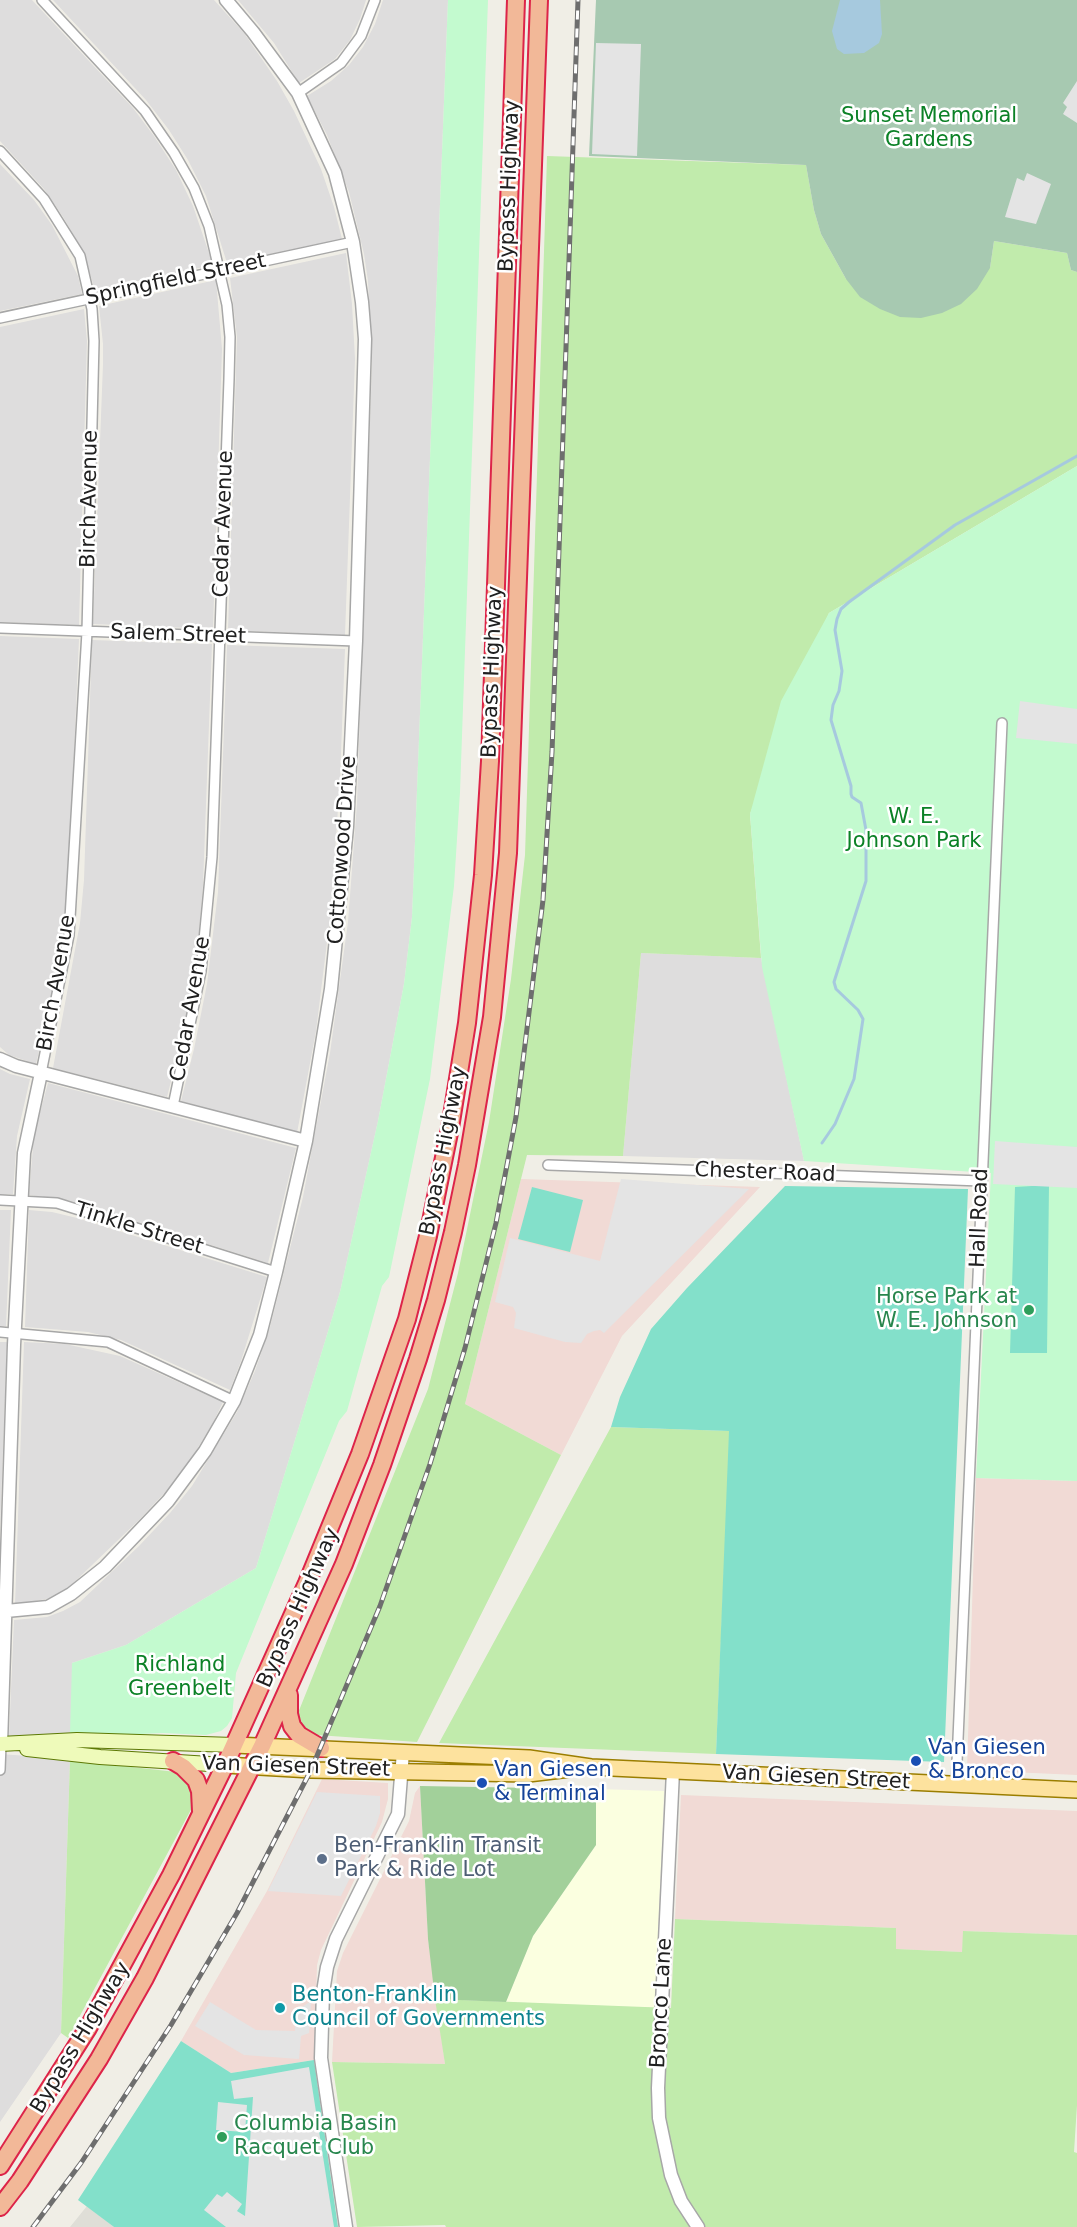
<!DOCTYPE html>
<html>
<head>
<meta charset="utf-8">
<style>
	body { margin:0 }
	canvas { display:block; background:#f0eee6 }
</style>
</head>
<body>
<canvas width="1077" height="2227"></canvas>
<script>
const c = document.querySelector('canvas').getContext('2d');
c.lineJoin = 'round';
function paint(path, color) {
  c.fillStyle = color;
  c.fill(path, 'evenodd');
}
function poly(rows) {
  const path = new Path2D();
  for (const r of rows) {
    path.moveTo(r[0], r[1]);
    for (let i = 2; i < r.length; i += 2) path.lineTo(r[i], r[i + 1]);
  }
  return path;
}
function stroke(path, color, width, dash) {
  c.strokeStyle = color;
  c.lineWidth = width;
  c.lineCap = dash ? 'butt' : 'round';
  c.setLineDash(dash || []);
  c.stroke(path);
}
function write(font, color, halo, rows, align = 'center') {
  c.font = font + ' "DejaVu Sans",sans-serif';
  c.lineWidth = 5;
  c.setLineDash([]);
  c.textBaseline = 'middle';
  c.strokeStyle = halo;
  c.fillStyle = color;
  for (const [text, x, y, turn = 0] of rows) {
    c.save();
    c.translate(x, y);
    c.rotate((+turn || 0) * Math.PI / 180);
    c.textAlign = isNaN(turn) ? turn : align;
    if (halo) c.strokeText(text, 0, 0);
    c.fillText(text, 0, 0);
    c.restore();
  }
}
const residential = poly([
	[0,0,32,0,133,108,154,136,176,170,193,206,213,265,95,290,83,251,63,217,44,189,0,141],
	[53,0,214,0,244,33,277,81,294,111,321,169,334,207,342,239,227,263,206,196,188,160,169,130,146,100],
	[238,0,366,0,360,19,350,40,335,59,299,83,274,43],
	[383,0,448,0,412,917,404,984,378,1121,340,1292,256,1568,126,1645,72,1663,73,1737,9,1737,14,1620,47,1617,63,1611,80,1602,139,1546,170,1513,192,1486,237,1412,255,1371,270,1327,303,1197,330,1053,348,922,357,803,372,364,368,281,364,254,349,192,327,135,307,96,331,81,349,65,363,47,375,24],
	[0,164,34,200,52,225,78,276,82,294,0,311],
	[346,253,352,304,355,359,345,635,228,630,237,337,230,278],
	[216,280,222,349,213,629,93,624,103,364,103,344,99,306],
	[84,309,87,341,79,625,0,622,0,327],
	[0,636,79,639,68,890,61,954,36,1064,9,1055,0,1047],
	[92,640,212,644,203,885,197,955,181,1042,167,1097,53,1068,80,923,84,880],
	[227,645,345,649,340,779,331,910,316,1031,297,1133,181,1101,194,1049,207,984,218,892],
	[641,953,761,958,804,1161,623,1156],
	[0,1069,10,1074,30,1079,17,1136,13,1194,0,1194],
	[48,1083,296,1148,268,1263,68,1200,29,1195,34,1135],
	[0,1210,11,1210,6,1326,0,1326],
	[29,1210,52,1212,77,1218,267,1277,241,1361,230,1390,121,1340,88,1332,25,1327],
	[0,1342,7,1342,0,1531],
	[24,1342,65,1344,120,1356,223,1402,212,1425,194,1454,169,1488,139,1520,67,1589,51,1598,15,1605],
	[0,1754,70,1759,61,2033,0,2122]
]);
const commercial = poly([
	[521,1179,760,1187,622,1336,561,1455,465,1404],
	[976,1478,1077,1481,1077,1775,967,1770],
	[322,1779,388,1783,388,1799,382,1822,321,1950,317,1965,314,2060,231,2073,181,2041,267,1891],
	[420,1786,428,1939,445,2064,332,2062,337,1971,343,1953,409,1821,415,1793],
	[681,1795,1077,1811,1077,1935,964,1931,962,1952,895,1949,896,1928,675,1919]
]);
const education = poly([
	[596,1789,664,1791,655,2008,506,2002,533,1936,596,1845]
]);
const airport = poly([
	[87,2206,114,2227,70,2227]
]);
const grass = poly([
	[547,156,806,165,814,210,821,234,846,279,990,268,994,241,1067,253,1071,270,1077,272,1077,466,829,613,750,814,761,958,641,953,623,1156,527,1155,465,1404,561,1455,417,1742,317,1735,305,1730,298,1713,428,1389,458,1273,489,1122,511,979,525,855],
	[611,1427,730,1431,716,1754,439,1743],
	[70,1760,176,1772,189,1784,194,1804,68,2038,61,2033],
	[675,1919,896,1928,896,1949,962,1952,963,1931,1077,1935,1077,2105,1074,2152,1077,2153,1077,2227,446,2227,445,2225,357,2227,332,2062,445,2064,435,1999,671,2008]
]);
const forest = poly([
	[420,1786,596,1789,596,1845,533,1936,506,2002,435,1999,428,1939]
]);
const cemetery = poly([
	[596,0,1077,0,1077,272,1071,270,1067,253,994,241,990,268,977,289,961,304,942,313,921,318,900,317,880,309,860,297,846,279,821,234,814,210,806,165,589,156]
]);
const park = poly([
	[448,0,488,0,460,792,454,886,430,1079,389,1277,382,1286,347,1411,339,1421,236,1673,232,1718,227,1726,221,1731,206,1735,163,1733,73,1737,70,1733,72,1663,126,1645,256,1568,340,1292,378,1121,404,984,412,917],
	[1077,466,1077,1481,976,1478,991,1173,804,1161,762,967,750,814,781,701,829,613]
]);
const pitch = poly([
	[1049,1185,1047,1353,1010,1353,1015,1187],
	[785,1186,968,1189,944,1762,716,1754,729,1431,611,1427,620,1397,651,1329,687,1288],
	[532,1187,583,1200,570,1252,518,1239],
	[181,2041,231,2073,314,2060,338,2227,114,2227,78,2200]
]);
const parking = poly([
	[596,43,641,44,637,156,592,154],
	[1077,81,1077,123,1063,114,1067,107,1063,103],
	[1027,173,1051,184,1036,224,1005,217,1017,178,1024,181],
	[1020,701,1077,709,1077,744,1016,738],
	[995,1141,1077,1147,1077,1188,993,1184],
	[621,1179,749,1189,604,1333,600,1330,594,1331,587,1334,581,1343,565,1342,514,1328,516,1313,513,1307,495,1302,510,1238,600,1261],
	[317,1792,380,1796,380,1813,376,1826,341,1896,268,1891],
	[311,2001,309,2033,301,2036,299,2059,244,2055,195,2026,210,2002,256,2030,295,2031,296,2011],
	[309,2067,334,2227,226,2227,204,2210,217,2194,222,2197,227,2192,242,2204,237,2211,245,2216,253,2097,234,2099,231,2081],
	[218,2102,247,2105,245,2132,216,2130]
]);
const water = poly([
	[840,0,880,0,882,34,879,43,864,53,844,54,837,49,832,31]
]);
const stream = poly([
	[822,1143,835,1124,854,1079,863,1019,858,1010,836,989,834,982,866,881,866,830,861,803,852,797,851,794,851,786,831,720,833,705,839,691,842,671,835,630,837,619,841,609,849,602,955,525,1077,456]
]);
const minor = poly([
	[42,0,145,111,174,153,194,188,209,226,227,305,230,337,229,379,212,857,201,971,173,1106],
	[298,93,341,63,361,36,375,0],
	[0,151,44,199,80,256,92,309,94,341,87,632,69,935,41,1073],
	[0,318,353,242],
	[0,628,356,641],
	[548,1165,981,1181],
	[0,1200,57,1203,276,1272],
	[0,1332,108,1342,234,1401],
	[0,1770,1,1744],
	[956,1785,1002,723]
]);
const tertiary = poly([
	[0,1059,16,1066,306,1141],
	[6,1611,48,1607,71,1594,105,1567,168,1501,205,1451,234,1401,260,1335,276,1272,306,1141,331,989,347,827,356,641,365,339,362,302,353,242,335,173,298,93,253,32,226,0],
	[1,1744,14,1345,24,1153,41,1073],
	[673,1771,658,2088,659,2118,671,2175,681,2201,698,2227],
	[346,2227,321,2058,323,1992,327,1967,336,1939,398,1814,403,1752]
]);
const secondary = poly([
	[0,1744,77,1740,234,1745],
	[27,1749,100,1757,225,1765]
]);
const primary = poly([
	[234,1745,529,1758,591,1767,1077,1790],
	[225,1765,311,1770,528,1774,570,1769]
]);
const trunk = poly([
	[289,1695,289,1714,292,1726,299,1735,321,1748],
	[173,1761,183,1767,196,1780,200,1791,201,1811],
	[0,2166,88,2028,171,1875,225,1765,307,1583,360,1454,407,1319,428,1236,450,1128,467,1023,483,875,490,761,516,0],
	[0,2207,20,2181,99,2059,145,1978,262,1746,344,1564,382,1465,418,1359,436,1300,453,1232,467,1165,492,1017,508,853,539,0]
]);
const rail = poly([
	[33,2227,81,2163,171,2025,237,1913,311,1770,380,1606,430,1464,465,1348,496,1223,516,1117,543,900,552,752,578,0]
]);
const markers = [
	[1029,1310,6,"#2e9e5b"],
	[916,1761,6,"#1a4fb4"],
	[482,1783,6,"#1a4fb4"],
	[322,1859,6,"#5c6f8a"],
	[280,2008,6,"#0f9aa8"],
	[222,2137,6,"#2e9e5b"]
];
const parkNames = [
	["Sunset Memorial",929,117],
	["Gardens",929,141],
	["W. E.",914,818],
	["Johnson Park",914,842],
	["Richland",180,1666],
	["Greenbelt",180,1690]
];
const streetNames = [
	["Bypass Highway",510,186,-88],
	["Springfield Street",176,280,-12],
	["Birch Avenue",90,499,-89],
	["Cedar Avenue",224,524,-88],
	["Salem Street",178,635,2],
	["Bypass Highway",493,672,-88],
	["Cottonwood Drive",343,850,-86],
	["Birch Avenue",57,983,-80],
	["Cedar Avenue",191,1009,-80],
	["Bypass Highway",444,1151,-79],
	["Chester Road",765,1173,2],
	["Hall Road",980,1218,-88],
	["Tinkle Street",139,1229,17],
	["Bypass Highway",299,1608,-66],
	["Van Giesen Street",296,1767,2],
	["Van Giesen Street",816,1778,3],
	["Bronco Lane",662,2003,-87],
	["Bypass Highway",81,2038,-59]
];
const leisureNames = [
	["Horse Park at",1017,1298],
	["W. E. Johnson",1017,1322],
	["Columbia Basin",234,2125,"left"],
	["Racquet Club",234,2149,"left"]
];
const transitNames = [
	["Van Giesen",928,1749],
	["& Bronco",928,1773],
	["Van Giesen",494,1771],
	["& Terminal",494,1795]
];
const serviceNames = [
	["Ben-Franklin Transit",334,1847],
	["Park & Ride Lot",334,1871]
];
const cultureNames = [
	["Benton-Franklin",292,1996],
	["Council of Governments",292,2020]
];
paint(residential, '#dedddd');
paint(commercial, '#f1dad5');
paint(education, '#fbffe0');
paint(airport, '#dfded7');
paint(grass, '#c1ebac');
paint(forest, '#a2d09a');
paint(cemetery, '#a7c9b1');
paint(park, '#c3facf');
paint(pitch, '#83e0ca');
paint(parking, '#e4e4e4');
paint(water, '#a6c9de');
stroke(stream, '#a6c9de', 3);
stroke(minor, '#a7a7a7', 12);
stroke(tertiary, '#a7a7a7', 15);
stroke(secondary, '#5c7904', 16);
stroke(primary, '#9b7e00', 18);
stroke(trunk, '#dd2449', 20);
stroke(minor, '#fff', 9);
stroke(tertiary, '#fff', 12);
stroke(secondary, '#eefaba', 14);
stroke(primary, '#fde29e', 15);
stroke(trunk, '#f2b898', 16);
stroke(rail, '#6e6e6e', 5);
stroke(rail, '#fff', 3, [9]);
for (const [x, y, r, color] of markers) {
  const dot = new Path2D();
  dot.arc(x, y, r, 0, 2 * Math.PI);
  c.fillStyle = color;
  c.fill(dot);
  stroke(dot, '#fff', 2);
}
write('21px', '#0b8126', '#fff', parkNames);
write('21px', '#202020', '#fff', streetNames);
write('21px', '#27864d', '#fff', leisureNames, 'right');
write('21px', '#164399', '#fff', transitNames, 'left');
write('21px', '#4e5e75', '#fff', serviceNames, 'left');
write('21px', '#0d838f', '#fff', cultureNames, 'left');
</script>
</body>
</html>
